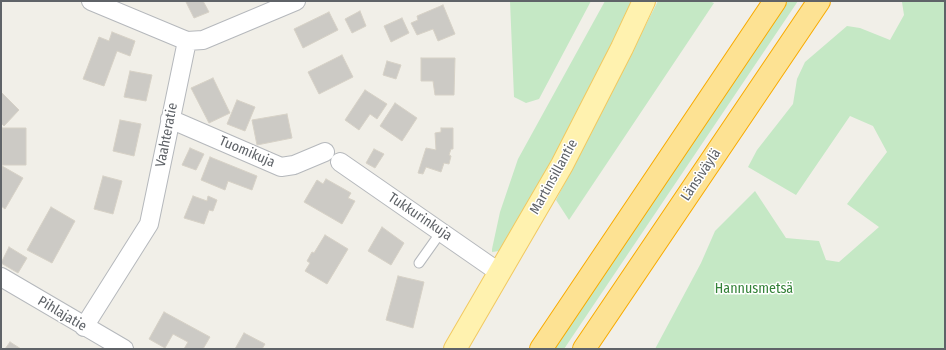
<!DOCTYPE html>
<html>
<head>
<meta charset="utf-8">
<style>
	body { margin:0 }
	#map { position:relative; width:946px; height:350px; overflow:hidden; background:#f1efe8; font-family:"Fira Sans Condensed",sans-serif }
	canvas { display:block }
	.frame { position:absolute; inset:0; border:2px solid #5f6368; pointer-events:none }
</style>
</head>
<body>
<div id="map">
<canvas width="946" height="350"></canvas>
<div class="frame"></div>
</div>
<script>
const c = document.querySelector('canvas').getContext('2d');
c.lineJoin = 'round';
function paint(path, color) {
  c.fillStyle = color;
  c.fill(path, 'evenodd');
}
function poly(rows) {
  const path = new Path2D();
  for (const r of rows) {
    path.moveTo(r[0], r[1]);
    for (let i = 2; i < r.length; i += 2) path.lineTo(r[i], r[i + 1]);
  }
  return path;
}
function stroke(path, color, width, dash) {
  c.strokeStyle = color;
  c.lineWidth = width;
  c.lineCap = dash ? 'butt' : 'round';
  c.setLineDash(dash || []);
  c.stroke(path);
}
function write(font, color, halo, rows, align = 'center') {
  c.font = font + ' "Fira Sans Condensed",sans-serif';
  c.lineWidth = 3;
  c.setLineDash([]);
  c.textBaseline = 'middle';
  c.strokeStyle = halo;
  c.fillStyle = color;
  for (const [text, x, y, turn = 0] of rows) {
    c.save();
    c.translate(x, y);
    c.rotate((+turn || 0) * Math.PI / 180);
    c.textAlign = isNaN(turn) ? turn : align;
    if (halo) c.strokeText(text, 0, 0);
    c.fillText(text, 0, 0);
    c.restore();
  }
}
const green = poly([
	[510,1,591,1,539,99,526,103,514,97],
	[605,1,634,1,562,145,503,245,499,251,492,252,492,249,500,212,518,159],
	[658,1,709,1,714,3,569,220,556,200],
	[786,1,798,1,564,349,553,349],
	[900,1,945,1,945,349,655,349,701,263,715,231,755,191,786,238,819,241,826,260,839,262,879,227,847,204,887,152,873,126,850,116,796,195,748,167,757,150,793,104,797,79,805,62,847,26,860,28,890,40,904,15,902,2]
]);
const building = poly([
	[188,1,203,1,209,12,194,18,186,2,188,1],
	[443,5,455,34,438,41,433,29,417,35,411,23,418,20,417,16,443,5],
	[360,11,366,26,352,33,345,19,360,11],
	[329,12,338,30,303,48,294,29,329,12],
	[402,18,409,33,391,42,384,26,402,18],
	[112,32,135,41,130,56,117,51,104,86,83,79,99,37,109,41,112,32],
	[342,55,353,77,319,94,308,72,342,55],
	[421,58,455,58,454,95,435,95,433,81,421,81,421,58],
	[387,61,401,65,396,79,383,75,387,61],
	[130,71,152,75,146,101,124,97,130,71],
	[213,78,230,113,209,123,191,88,213,78],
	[365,90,387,104,377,119,370,114,359,130,345,120,365,90],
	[1,92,19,110,4,126,1,123,1,92],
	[237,100,255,107,245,131,227,124,237,100],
	[395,103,417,118,402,141,380,126,395,103],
	[287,114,292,138,257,145,252,120,287,114],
	[120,120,141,124,134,156,113,151,120,120],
	[2,128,26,128,26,165,2,165,2,128],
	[441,128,453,128,453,149,451,149,449,155,451,156,449,164,444,163,441,172,426,167,423,174,418,173,426,148,436,150,435,133,441,132,441,128],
	[190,148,204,154,196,170,182,165,190,148],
	[374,149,384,154,375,168,366,163,374,149],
	[210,157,257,176,252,190,228,181,225,190,201,180,210,157],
	[2,166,23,178,5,209,1,206,2,166],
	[103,176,122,181,113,214,94,209,103,176],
	[326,179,351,193,348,198,355,201,342,224,304,202,317,180,323,184,326,179],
	[193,196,207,201,208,196,217,200,213,211,209,210,204,224,184,218,193,196],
	[51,207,75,221,52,263,27,250,51,207],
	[382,227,404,243,391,265,368,251,382,227],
	[325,235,348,249,327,284,305,271,310,263,307,261,312,252,314,253,325,235],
	[9,247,27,258,18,273,1,263,9,247],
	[398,276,424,282,413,328,386,320,398,276],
	[164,312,210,337,203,349,184,349,188,342,173,334,165,348,149,339,164,312],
	[244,333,265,344,262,349,235,349,244,333],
	[10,342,21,349,5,349,10,342]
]);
const service = poly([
	[419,263,441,232]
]);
const minor = poly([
	[91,1,187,41],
	[170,119,281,167,294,165,325,152],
	[340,162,500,273],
	[1,277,124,349],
	[84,327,149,224,187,41,203,40,296,1]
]);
const primary = poly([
	[455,349,562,165,622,48,644,1]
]);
const motorway = poly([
	[541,349,775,1],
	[584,349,819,1]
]);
const streetNames = [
	["Vaahteratie",167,135,-79],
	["Tuomikuja",247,152,23],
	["Länsiväylä",701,175,-56],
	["Martinsillantie",554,177,-61],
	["Tukkurinkuja",420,217,34],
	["Pihlajatie",62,314,31]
];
const parkNames = [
	["Hannusmetsä",754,289]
];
paint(green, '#c5e8c5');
paint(building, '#cccac5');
stroke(building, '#d6d1c6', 1);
stroke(service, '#b5b8bc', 11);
stroke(minor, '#b5b8bc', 20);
stroke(primary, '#f2c960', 24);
stroke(motorway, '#f9ab00', 24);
stroke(service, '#fff', 9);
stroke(minor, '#fff', 18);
stroke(primary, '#fff2af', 22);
stroke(motorway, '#fde293', 22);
write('14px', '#5f6368', '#fff', streetNames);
write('14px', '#348238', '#fff', parkNames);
</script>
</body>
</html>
